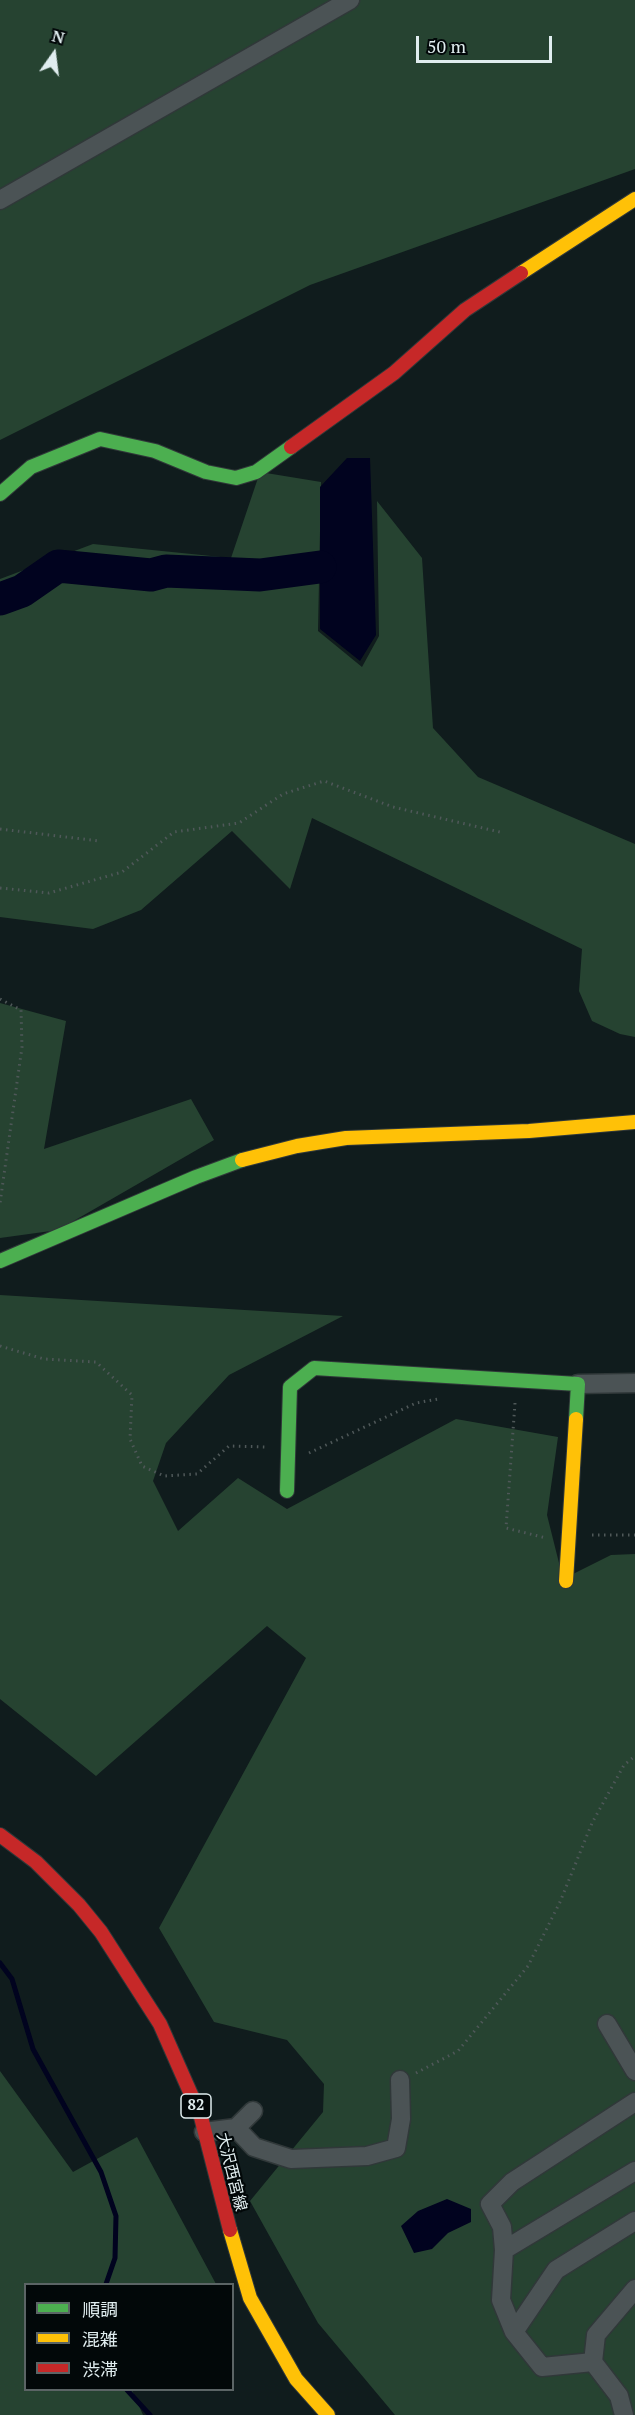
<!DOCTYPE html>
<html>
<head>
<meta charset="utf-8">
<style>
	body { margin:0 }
	#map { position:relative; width:635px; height:2415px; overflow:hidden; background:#101c1d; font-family:"PT Serif","Noto Sans JP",serif }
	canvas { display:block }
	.legend { position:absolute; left:24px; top:2283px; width:210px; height:108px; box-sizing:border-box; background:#020809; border:2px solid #5b6465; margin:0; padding:8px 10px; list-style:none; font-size:18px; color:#e0edef }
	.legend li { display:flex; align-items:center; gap:12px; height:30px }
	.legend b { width:30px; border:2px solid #5b6465 }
	.north { position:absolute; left:24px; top:24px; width:60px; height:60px; -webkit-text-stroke:4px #020809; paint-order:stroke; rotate:14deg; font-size:16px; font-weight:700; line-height:24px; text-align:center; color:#e0edef }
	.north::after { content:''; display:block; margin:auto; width:21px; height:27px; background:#e0edef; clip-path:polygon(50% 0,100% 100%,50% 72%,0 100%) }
	.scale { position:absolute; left:416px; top:36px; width:136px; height:27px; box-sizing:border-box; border:3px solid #e0edef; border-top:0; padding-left:8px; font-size:18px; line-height:21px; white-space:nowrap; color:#e0edef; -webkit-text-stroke:4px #020809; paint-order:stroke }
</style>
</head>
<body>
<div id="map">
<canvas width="635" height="2415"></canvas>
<ul class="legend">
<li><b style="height:8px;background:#4caf50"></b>順調</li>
<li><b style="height:8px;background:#ffc107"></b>混雑</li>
<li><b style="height:8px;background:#c62828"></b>渋滞</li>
</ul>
<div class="north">N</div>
<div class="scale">50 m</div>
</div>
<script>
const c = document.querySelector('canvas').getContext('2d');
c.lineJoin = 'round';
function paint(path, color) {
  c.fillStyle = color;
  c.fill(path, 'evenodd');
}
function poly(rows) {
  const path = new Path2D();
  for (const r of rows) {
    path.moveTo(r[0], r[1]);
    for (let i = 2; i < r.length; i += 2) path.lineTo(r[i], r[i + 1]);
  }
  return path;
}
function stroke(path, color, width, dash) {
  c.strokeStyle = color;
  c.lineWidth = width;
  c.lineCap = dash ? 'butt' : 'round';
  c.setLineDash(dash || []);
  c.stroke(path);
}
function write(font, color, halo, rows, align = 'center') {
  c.font = font + ' "PT Serif","Noto Sans JP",serif';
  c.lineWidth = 4.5;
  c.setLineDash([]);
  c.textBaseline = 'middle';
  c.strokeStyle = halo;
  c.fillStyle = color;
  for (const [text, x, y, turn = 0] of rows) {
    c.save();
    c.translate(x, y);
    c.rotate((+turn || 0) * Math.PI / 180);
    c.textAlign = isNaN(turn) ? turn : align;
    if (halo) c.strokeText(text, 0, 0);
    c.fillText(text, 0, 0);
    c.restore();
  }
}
const green = poly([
	[0,0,635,0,635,169,310,285,0,440],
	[260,472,321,482,318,631,362,667,379,636,377,501,422,558,433,728,478,777,635,844,635,1037,620,1034,592,1021,579,991,582,949,312,818,290,889,232,831,141,910,93,929,0,917,0,579,93,544,231,558],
	[0,1003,66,1021,44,1149,191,1099,214,1140,58,1230,0,1238],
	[0,1295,343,1316,229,1375,166,1443,153,1481,178,1531,238,1478,287,1509,456,1419,558,1437,547,1515,563,1579,611,1555,635,1554,635,2415,395,2415,318,2323,250,2201,323,2112,324,2084,287,2040,214,2022,159,1928,306,1658,267,1626,96,1776,0,1699],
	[0,2071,73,2172,137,2137,216,2284,26,2284,26,2390,132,2390,143,2415,0,2415]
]);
const water = poly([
	[347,458,370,458,376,635,360,661,320,629,320,487],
	[447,2199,471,2209,471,2222,448,2233,432,2249,414,2253,401,2226,418,2211]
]);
const stream = poly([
	[0,1963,12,1979,33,2049,101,2172,116,2216,115,2258,106,2284],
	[127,2390,150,2415]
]);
const river = poly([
	[0,599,22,591,58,566,151,575,166,571,260,575,320,567]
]);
const path = poly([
	[0,829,99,841],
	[0,888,49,893,122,872,174,832,239,823,283,794,324,781,393,807,504,833],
	[0,999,21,1010,22,1047,0,1203],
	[0,1346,44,1359,96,1362,132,1395,130,1439,142,1466,164,1476,197,1474,229,1446,267,1447],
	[515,1403,506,1528,546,1538],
	[309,1453,416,1403,438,1399],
	[592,1535,635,1535],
	[416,2073,458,2051,528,1966,560,1902,592,1823,624,1765,635,1756]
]);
const street = poly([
	[0,200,350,0],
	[578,1384,635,1383],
	[607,2024,635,2071],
	[236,2128,254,2147,291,2159,367,2156,396,2148,401,2119,400,2080],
	[204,2132,236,2128,253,2111],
	[504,2250,635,2171],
	[514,2332,501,2300,504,2250,502,2227,490,2204,512,2182,635,2102],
	[593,2362,542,2367,514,2332,556,2270,635,2221],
	[624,2415,619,2396,593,2362,596,2335,635,2289]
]);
const fast = poly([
	[0,494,31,467,100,439,155,451,206,472,236,478,256,472,291,447],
	[0,1261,196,1177,242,1160],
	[287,1491,290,1387,314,1368,578,1384,576,1419]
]);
const slow = poly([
	[521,273,635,199],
	[242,1160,297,1146,346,1138,529,1131,635,1122],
	[566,1581,576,1419],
	[230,2230,250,2298,296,2379,328,2415]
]);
const jam = poly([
	[291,447,394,373,465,310,521,273],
	[0,1835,36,1862,79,1905,101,1932,160,2024,201,2117,230,2230]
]);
const shields = [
	[196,2106,30]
];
const shieldNames = [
	["82",196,2106]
];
const streetNames = [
	["大沢西宮線",231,2172,76]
];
paint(green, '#264331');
paint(water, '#01031f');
stroke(stream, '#01031f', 5);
stroke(river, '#01031f', 33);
stroke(street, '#303839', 21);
stroke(fast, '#303839', 16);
stroke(slow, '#303839', 16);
stroke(jam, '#303839', 16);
stroke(path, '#4f5859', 3, [1.5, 4.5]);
stroke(street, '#4b5355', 18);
stroke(fast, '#4caf50', 14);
stroke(slow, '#ffc107', 14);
stroke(jam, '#c62828', 14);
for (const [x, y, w] of shields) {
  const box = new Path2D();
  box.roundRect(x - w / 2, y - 12, w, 24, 4.5);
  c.fillStyle = '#020809';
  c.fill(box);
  stroke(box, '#e0edef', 1.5);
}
write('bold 15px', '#e0edef', null, shieldNames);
write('16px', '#e0edef', '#020809', streetNames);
</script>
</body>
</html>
